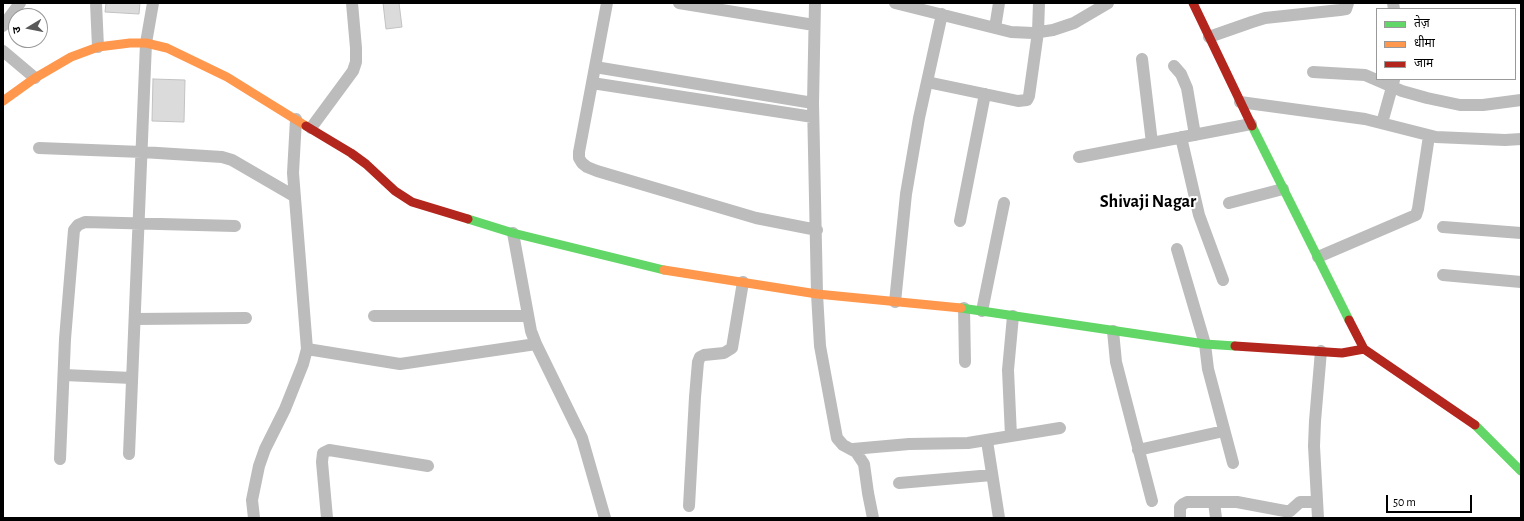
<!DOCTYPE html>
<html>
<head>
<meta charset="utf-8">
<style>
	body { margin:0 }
	#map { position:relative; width:1524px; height:521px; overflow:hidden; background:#fff; font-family:"Alegreya Sans","Noto Sans Devanagari",sans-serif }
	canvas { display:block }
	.frame { position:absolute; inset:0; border:4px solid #000; pointer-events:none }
	.legend { position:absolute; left:1376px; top:8px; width:140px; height:72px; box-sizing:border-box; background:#fff; border:1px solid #999; margin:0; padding:5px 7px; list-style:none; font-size:12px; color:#000 }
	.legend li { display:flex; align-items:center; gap:8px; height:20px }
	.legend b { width:20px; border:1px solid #999 }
	.north { position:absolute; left:8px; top:8px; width:40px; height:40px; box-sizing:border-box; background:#fff; border:1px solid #999; border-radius:50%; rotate:260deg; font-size:11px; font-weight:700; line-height:16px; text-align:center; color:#000 }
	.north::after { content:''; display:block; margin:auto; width:14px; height:18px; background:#595959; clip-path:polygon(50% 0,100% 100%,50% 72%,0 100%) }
	.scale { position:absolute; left:1386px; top:495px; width:86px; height:18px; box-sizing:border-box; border:2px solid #000; border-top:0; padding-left:5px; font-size:12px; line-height:14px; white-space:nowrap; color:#000; -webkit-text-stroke:3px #fff; paint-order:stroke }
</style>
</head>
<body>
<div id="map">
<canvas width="1524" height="521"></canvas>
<div class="frame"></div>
<ul class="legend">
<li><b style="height:5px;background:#63d668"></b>तेज़</li>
<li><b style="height:5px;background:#ff974d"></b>धीमा</li>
<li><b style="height:5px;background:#b3261e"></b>जाम</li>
</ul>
<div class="north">उ</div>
<div class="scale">50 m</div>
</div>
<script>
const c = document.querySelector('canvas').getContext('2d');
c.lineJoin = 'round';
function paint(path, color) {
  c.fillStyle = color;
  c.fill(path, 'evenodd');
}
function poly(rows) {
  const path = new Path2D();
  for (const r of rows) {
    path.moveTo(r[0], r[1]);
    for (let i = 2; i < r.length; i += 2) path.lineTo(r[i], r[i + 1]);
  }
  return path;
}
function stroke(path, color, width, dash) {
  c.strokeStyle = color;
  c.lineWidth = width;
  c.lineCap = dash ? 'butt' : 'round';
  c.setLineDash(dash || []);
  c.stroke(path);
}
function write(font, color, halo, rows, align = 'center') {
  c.font = font + ' "Alegreya Sans",sans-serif';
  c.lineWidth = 4;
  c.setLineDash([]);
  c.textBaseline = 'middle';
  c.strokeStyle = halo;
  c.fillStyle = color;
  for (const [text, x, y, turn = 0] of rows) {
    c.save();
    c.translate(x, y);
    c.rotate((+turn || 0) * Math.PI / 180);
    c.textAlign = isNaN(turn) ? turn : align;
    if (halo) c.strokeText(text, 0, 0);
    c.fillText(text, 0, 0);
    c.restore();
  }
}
const building = poly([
	[106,3,140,3,139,14,105,12,106,3],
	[383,3,399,3,402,27,386,29,383,3],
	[153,79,185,80,184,122,152,121,153,79]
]);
const street = poly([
	[96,3,98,47],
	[607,3,579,152,579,158,582,163,587,167,597,171,756,218,817,230],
	[679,3,814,25],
	[815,3,813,103,817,294,820,346,837,438,843,445,856,452,864,464,868,493,873,518],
	[895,3,1011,32,1033,33,1053,30,1074,23,1108,3],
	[1393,3,1394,9],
	[3,26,20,3],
	[995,28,999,3],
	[1209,37,1252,22,1265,18,1340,10,1346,9,1348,3],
	[3,51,35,78],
	[1142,59,1152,143],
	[1174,66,1181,74,1187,88,1195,135],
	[595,67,813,103],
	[1313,72,1365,75,1402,91,1427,98,1460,105,1483,105,1521,100],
	[927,82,1018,101,1027,100,1029,96,1038,32,1039,3],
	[592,83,813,117],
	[1240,102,1365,119,1436,137,1505,140,1521,139],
	[1382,123,1394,80],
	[311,128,353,71,356,62,356,48,352,3],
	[1181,137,1199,215,1223,280],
	[39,148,142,152,222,157,232,160,294,196],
	[1079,157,1251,124],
	[1229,203,1283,189],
	[960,221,985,94],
	[1443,227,1521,233],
	[513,233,531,331,536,344,582,438,605,518],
	[1177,249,1205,344,1208,369,1233,463],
	[1318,257,1416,215,1418,209,1429,136],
	[1443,275,1521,282],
	[895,302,906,194,919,118,942,14],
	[964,308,965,362],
	[982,311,1004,203],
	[374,316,528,316],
	[135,319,246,318],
	[1113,331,1116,362,1152,501],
	[307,349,400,364,536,344],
	[64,375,132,378],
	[1011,436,1008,370,1013,316],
	[987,441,999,518],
	[853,449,909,444,968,443,1060,428],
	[1138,450,1224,431],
	[129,454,146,43,153,3],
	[60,459,65,339,74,230,78,225,85,222,235,226],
	[899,483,992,475],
	[1214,502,1216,518],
	[689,506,695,397,698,362,700,357,704,355,724,353,732,348,743,282],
	[254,518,252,500,259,466,265,449,285,409,303,364,307,349,293,173,296,119],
	[327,518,322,462,323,453,329,450,428,466],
	[1180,518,1180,507,1183,504,1187,502,1237,502,1285,511,1290,511,1300,502,1317,502],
	[1318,518,1314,446,1315,421,1321,351]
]);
const fast = poly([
	[1252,126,1349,320],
	[468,219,513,233,664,270],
	[961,308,1205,344,1235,346],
	[1475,425,1521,471]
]);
const slow = poly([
	[3,101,35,78,71,57,98,47,130,43,146,43,167,48,227,77,306,126],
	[664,270,817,294,961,308]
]);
const jam = poly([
	[1193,3,1252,126],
	[306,126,351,153,366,164,395,191,412,202,468,219],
	[1349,320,1364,349,1475,425],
	[1235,346,1342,353,1364,349]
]);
const districtNames = [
	["Shivaji Nagar",1148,202]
];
paint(building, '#dbdbdb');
stroke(building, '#c2c2c2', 1);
stroke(street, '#bcbcbc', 12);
stroke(fast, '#63d668', 9);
stroke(slow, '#ff974d', 9);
stroke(jam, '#b3261e', 9);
write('bold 18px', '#000', '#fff', districtNames);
</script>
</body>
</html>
